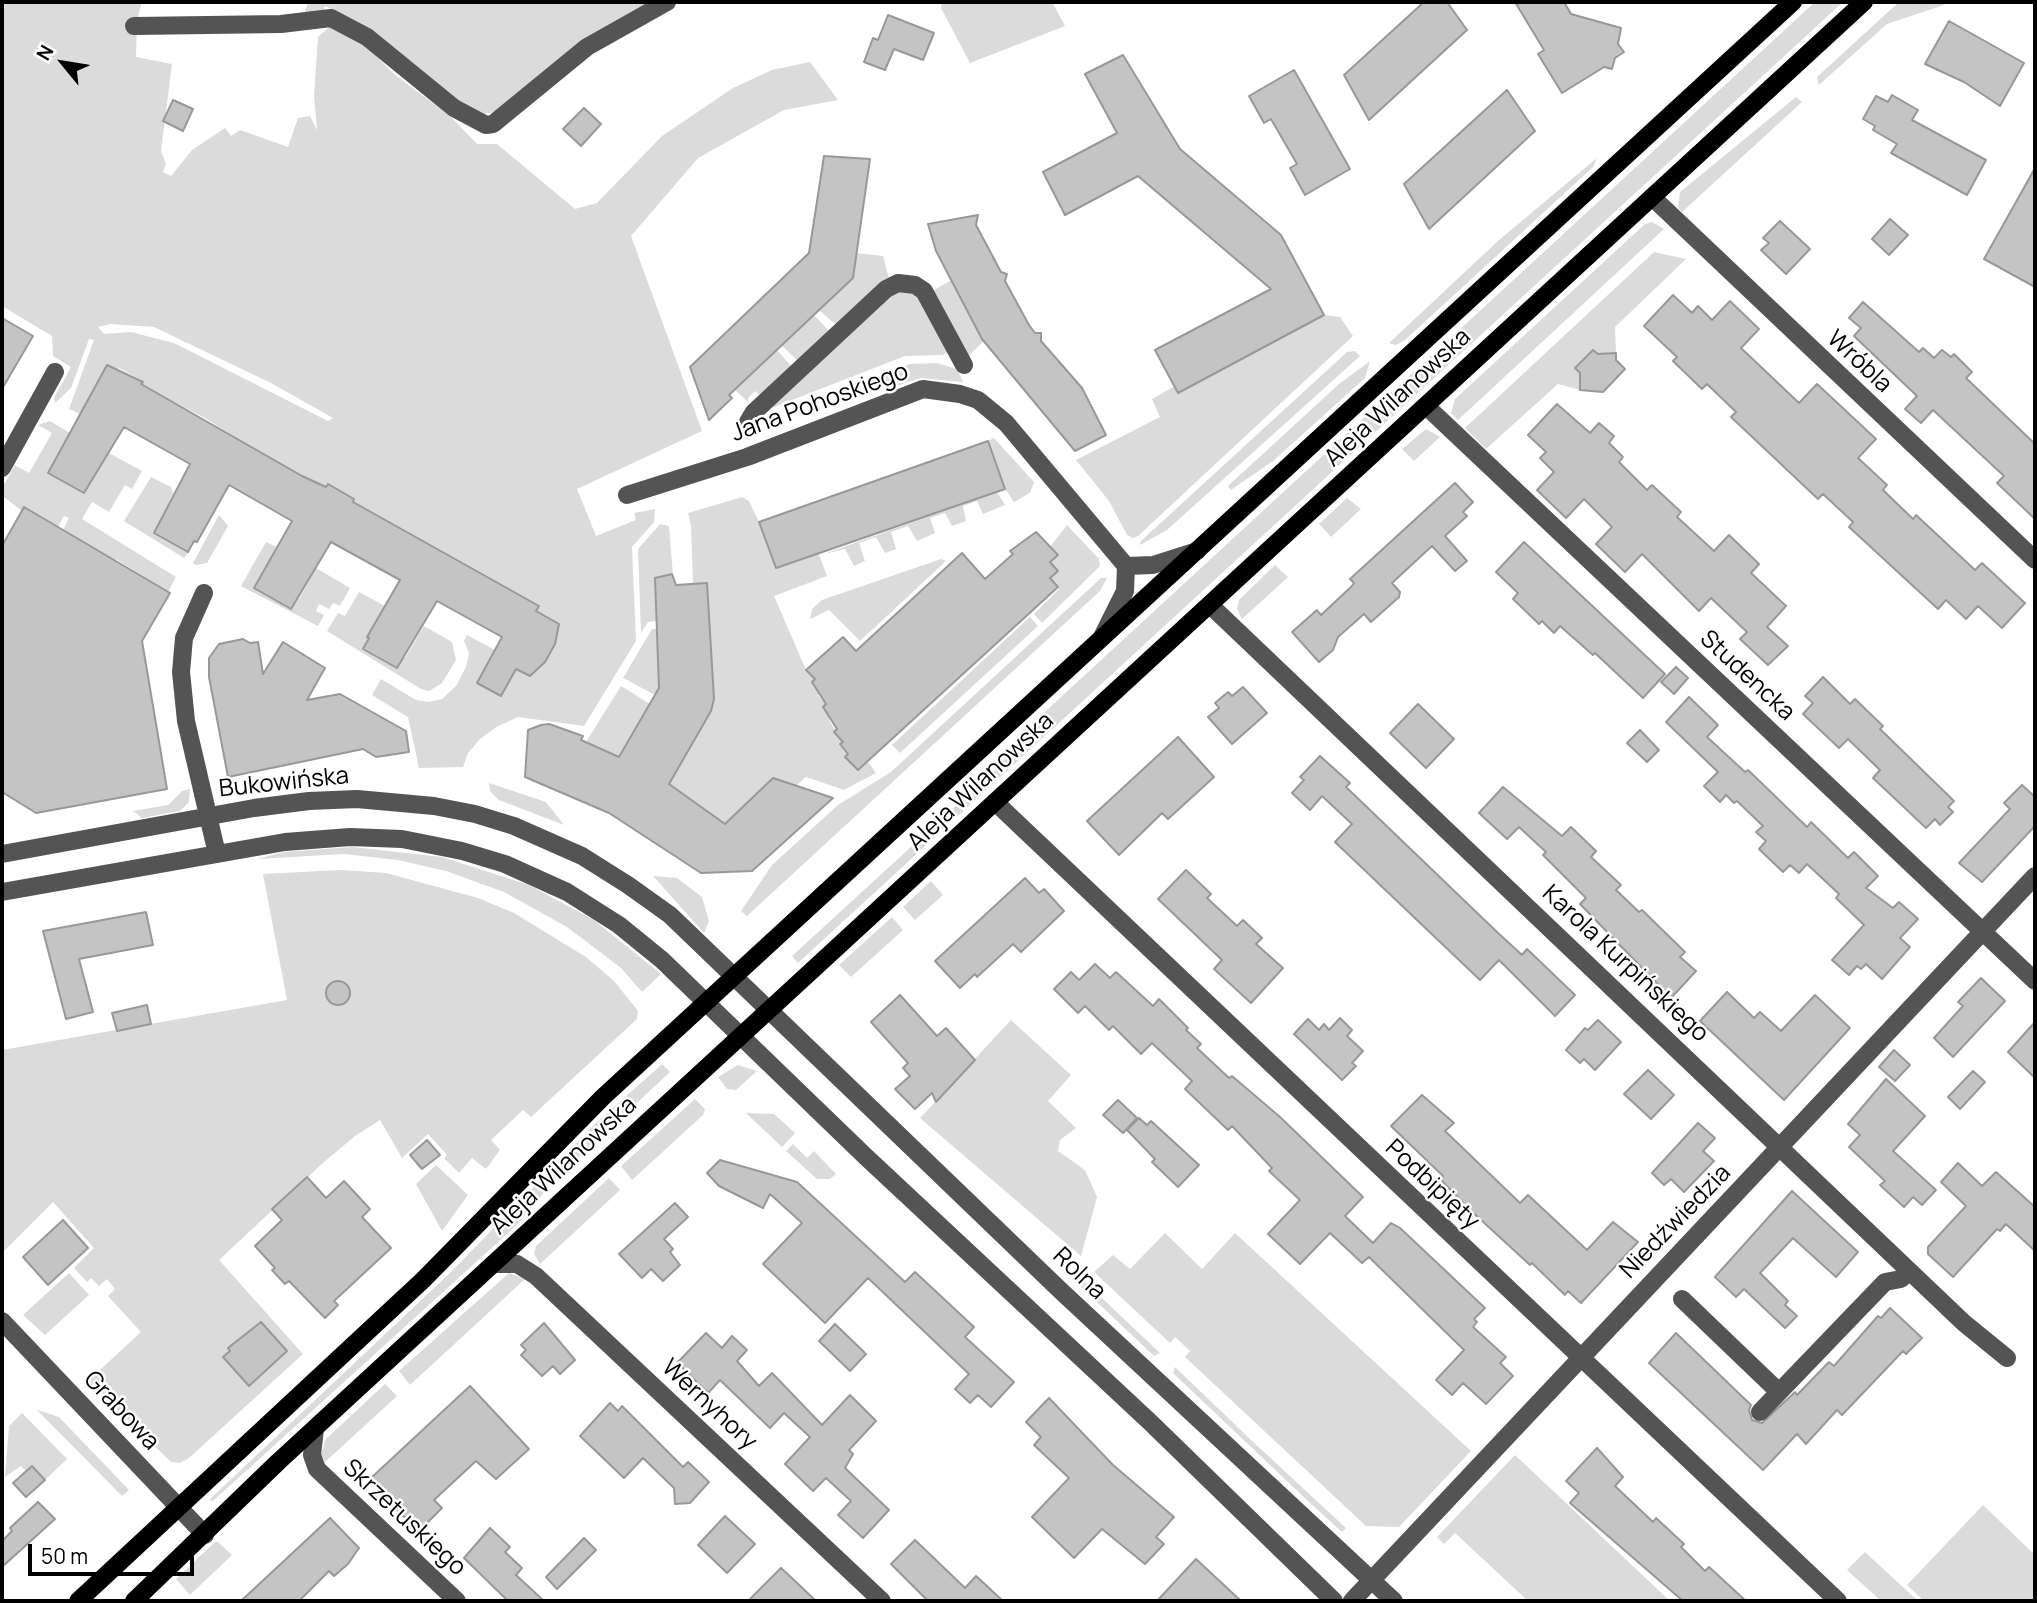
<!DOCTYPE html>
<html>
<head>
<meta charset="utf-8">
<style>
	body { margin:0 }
	#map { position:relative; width:2037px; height:1603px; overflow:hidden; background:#fff; font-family:Manrope,sans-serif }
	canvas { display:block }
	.frame { position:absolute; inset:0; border:4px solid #000; pointer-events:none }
	.north { position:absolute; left:28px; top:28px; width:70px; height:70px; -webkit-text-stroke:5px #fff; paint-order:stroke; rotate:300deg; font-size:19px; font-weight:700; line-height:28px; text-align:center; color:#000 }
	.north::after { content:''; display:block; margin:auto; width:24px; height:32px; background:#000; clip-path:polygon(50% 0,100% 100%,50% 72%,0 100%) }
	.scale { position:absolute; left:28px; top:1544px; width:166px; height:32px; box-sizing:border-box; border:4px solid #000; border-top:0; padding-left:9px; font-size:21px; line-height:24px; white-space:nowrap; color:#000; -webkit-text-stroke:5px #fff; paint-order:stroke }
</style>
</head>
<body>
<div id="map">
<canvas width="2037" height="1603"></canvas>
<div class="frame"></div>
<div class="north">N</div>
<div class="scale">50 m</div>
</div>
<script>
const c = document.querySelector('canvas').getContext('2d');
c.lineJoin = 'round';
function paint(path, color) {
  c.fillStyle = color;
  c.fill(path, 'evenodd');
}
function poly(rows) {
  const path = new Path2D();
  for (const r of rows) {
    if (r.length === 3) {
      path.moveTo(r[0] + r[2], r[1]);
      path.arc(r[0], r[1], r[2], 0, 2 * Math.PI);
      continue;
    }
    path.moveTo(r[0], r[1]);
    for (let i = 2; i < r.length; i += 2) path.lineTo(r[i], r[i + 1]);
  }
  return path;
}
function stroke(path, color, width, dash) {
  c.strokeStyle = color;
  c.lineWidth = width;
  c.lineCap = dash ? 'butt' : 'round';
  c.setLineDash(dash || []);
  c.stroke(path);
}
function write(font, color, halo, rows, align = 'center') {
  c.font = font + ' Manrope,sans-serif';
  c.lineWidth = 5;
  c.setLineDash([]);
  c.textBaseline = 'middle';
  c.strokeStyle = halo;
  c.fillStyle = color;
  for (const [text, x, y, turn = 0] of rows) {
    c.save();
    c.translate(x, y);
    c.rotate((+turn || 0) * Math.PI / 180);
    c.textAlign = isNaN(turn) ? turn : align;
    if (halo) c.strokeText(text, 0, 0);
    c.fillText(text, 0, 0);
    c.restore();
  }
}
const green = poly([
	[2,2,142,2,137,20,136,57,172,64,161,151,166,164,163,172,171,176,192,150,225,128,231,136,240,130,288,147,298,118,310,116,317,130,314,96,318,37,330,26,352,32,394,74,451,117,477,144,497,144,575,209,597,203,662,136,733,88,772,70,810,62,838,100,784,110,698,158,631,236,702,431,577,489,596,536,636,520,634,513,655,509,654,522,632,547,636,641,584,726,518,717,498,726,480,739,468,753,463,767,419,768,408,717,372,695,381,679,416,700,429,702,442,699,456,686,466,667,469,653,464,641,467,635,495,650,477,682,501,696,516,669,530,676,545,662,555,644,559,624,536,611,538,605,353,502,354,499,328,484,326,488,250,447,205,418,141,385,143,381,119,368,80,414,69,409,94,340,89,339,71,388,55,403,54,398,71,367,53,356,52,336,2,306],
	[110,324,154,327,271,383,333,418,328,421,174,343,131,332,104,334,98,327],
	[308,2,648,2,495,112,483,114,472,114,361,24,325,6,322,17,304,14],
	[942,2,1052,2,1065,26,970,63,941,8],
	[1815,2,1843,2,798,963,792,956,994,771,1048,709],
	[1899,2,1942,2,1944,5,1887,24,1819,85,1817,77],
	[1796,97,1802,102,1682,212,1678,208,1680,192],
	[1597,158,1593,167,1405,340,1396,345,1389,343,1499,240],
	[1652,222,1664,229,1458,420,1451,413,1455,399,1645,224],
	[1654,252,1686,259,1615,327,1616,353,1598,354,1593,350,1575,368,1580,373,1580,390,1558,384,1486,449,1465,428],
	[856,253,883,256,889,278,882,281,835,324,819,310],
	[952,280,984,341,967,357,932,291],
	[896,290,915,293,948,352,943,355,905,356,774,407,771,405],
	[814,315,829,331,797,360,782,346],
	[1324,315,1340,317,1353,336,1138,536,1133,538,1127,535,1109,501,1076,460,1160,417,1152,399,1175,386,1179,393],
	[777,350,791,366,760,395,755,391,748,398,749,403,735,390],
	[1355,351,1360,356,1167,530,1140,545,1141,541,1347,352],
	[1370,361,1365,378,1273,461,1231,490,1228,486,1339,384],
	[937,363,957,369,963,382,920,378,888,389,882,374,910,364],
	[50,421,70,433,50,474,83,493,109,453,142,471,132,489,125,485,109,512,92,502,82,519,176,577,168,592,116,559,112,565,94,548,63,530,69,518,64,516,58,527,22,511,4,497,2,488,15,465,29,473,52,433,38,425],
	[1426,429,1440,437,1414,461,1402,449],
	[994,438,1034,482,1030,493,1014,502,1004,487,988,441],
	[151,477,171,487,173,493,155,533,188,552,184,558,124,521],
	[997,492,1005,505,983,514,977,501,963,506,966,521,952,526,945,513,930,518,935,533,917,541,908,526,891,532,896,549,885,553,876,537,859,543,865,561,854,566,845,549,824,554],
	[742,497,749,501,759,522,775,567,819,554,827,576,774,596,806,670,815,679,812,683,821,692,818,695,826,704,823,707,832,717,829,720,843,742,840,744,848,754,846,757,858,770,868,762,876,773,844,790,806,777,796,786,772,779,725,824,668,784,711,711,714,699,693,584,691,526,688,513],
	[1347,498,1361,509,1331,537,1319,524],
	[219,515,228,526,207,563,196,565,193,563],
	[660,524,669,526,673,576,655,580,656,621,648,622,641,633,638,549],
	[1067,525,1099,559,1100,566,1042,623,1034,614,1059,589,1050,578,1057,571,1050,562,1058,555,1050,547],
	[266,542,277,547,257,590,290,608,296,598,299,599,316,568,350,588,340,606,333,603,329,609,319,604,316,611,324,615,318,626,241,586],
	[941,559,946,561,860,641,829,610,810,619,812,609,822,600],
	[1275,565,1288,577,1242,619,1237,609,1239,600],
	[1101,578,1107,578,1100,591,747,916,741,911,772,865,838,805,891,772],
	[359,592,385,606,367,638,405,658,424,626,452,642,456,660,442,683,429,691,421,689,327,631,338,613,345,616],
	[1030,617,1038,626,900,753,892,745],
	[652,629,657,629,659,688,655,695,623,678],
	[621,686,650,704,619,757,586,742],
	[489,783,546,802,564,825,499,800,490,791],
	[190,789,189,802,180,811,142,818,133,811,168,805,182,791],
	[352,847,442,857,529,885,594,920,661,974,642,992,621,968,567,927,504,892,446,871,398,860,344,854,257,859,284,852],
	[341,870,386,873,478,898,514,913,586,957,614,981,638,1011,637,1019,531,1117,523,1110,491,1140,500,1150,486,1169,472,1158,459,1173,444,1158,447,1155,428,1134,402,1158,380,1120,355,1136,324,1162,219,1260,303,1354,189,1458,180,1463,171,1462,88,1381,141,1332,108,1296,115,1289,107,1279,99,1286,91,1278,87,1282,74,1268,94,1248,53,1202,2,1253,2,1050,287,1000,263,874],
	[653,876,677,878,702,897,709,921,704,933],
	[931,881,943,895,915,920,903,907],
	[892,917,903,930,851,977,839,965],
	[1011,1020,1071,1075,1048,1101,1076,1128,1060,1140,1058,1151,1085,1170,1097,1197,1081,1256,920,1118],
	[662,1064,670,1072,557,1177,518,1224,213,1501,209,1500,452,1271,594,1125],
	[738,1065,757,1071,736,1090,727,1089,718,1077],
	[695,1099,705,1109,703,1115,632,1180,621,1166],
	[746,1113,774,1114,795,1133,782,1147],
	[793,1144,807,1158,814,1151,836,1174,830,1179,817,1179,786,1151],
	[436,1165,468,1195,442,1231,416,1184],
	[609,1178,620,1190,540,1264,534,1254,536,1246],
	[1165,1233,1202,1269,1235,1233,1471,1451,1399,1527,1366,1526,1185,1357,1190,1351,1175,1337,1170,1343,1094,1272,1113,1255,1130,1269],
	[69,1273,89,1295,45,1335,23,1315],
	[509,1273,525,1279,410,1385,399,1371],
	[1085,1282,1160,1353,1154,1356,1081,1287],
	[1175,1367,1251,1440,1346,1528,1342,1532,1309,1502,1173,1373],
	[385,1384,397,1396,325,1462,321,1454,326,1439],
	[37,1410,59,1417,129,1490,122,1496],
	[22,1413,67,1459,45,1480,32,1466,26,1471,21,1466,5,1477,9,1426],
	[1515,1455,1670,1601,1528,1601,1455,1533,1444,1544,1437,1537],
	[1983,1505,2035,1555,2035,1601,1924,1601,1907,1585],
	[215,1542,218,1542,232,1555,190,1595,176,1579],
	[1865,1552,1918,1601,1881,1601,1847,1570]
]);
const building = poly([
	[1424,2,1447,2,1467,30,1369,120,1344,75,1424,2],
	[1515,2,1564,2,1571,14,1621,28,1618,44,1624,52,1615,58,1612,69,1604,67,1562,93,1538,54,1544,50,1515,2],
	[888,15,934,33,923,60,894,49,885,70,864,62,873,38,878,40,888,15],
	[1949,21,2024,63,2000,106,1964,82,1925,64,1949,21],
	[1123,55,1180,149,1281,235,1324,315,1178,393,1155,350,1271,289,1138,176,1065,215,1043,172,1117,133,1085,74,1123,55],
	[1294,70,1350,169,1305,195,1290,168,1297,164,1271,119,1264,123,1249,96,1294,70],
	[1507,90,1535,131,1429,229,1404,184,1507,90],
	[1892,95,1918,110,1912,120,1986,160,1967,195,1891,153,1897,144,1873,130,1875,126,1863,119,1876,96,1888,102,1892,95],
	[173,100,193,109,183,131,163,121,173,100],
	[584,108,601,124,581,146,563,129,584,108],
	[824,156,870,159,853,278,729,395,732,398,709,420,690,367,809,253,824,156],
	[2035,168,2035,287,1984,259,2035,168],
	[978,215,976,225,1001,272,1007,274,1005,281,1029,325,1035,333,1041,333,1041,341,1082,388,1106,435,1075,451,982,339,936,251,928,224,978,215],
	[1890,219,1908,235,1889,255,1872,239,1890,219],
	[1780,221,1810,249,1786,274,1761,250,1769,243,1763,238,1780,221],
	[1673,295,1692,313,1698,306,1712,320,1730,301,1759,329,1741,348,1799,403,1817,384,1876,439,1858,458,1887,485,1883,490,1913,519,1916,515,1975,570,1982,563,2025,603,2002,628,1978,606,1966,619,1946,600,1938,609,1849,527,1853,522,1823,494,1818,499,1731,417,1736,412,1707,384,1702,389,1673,361,1677,357,1644,326,1673,295],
	[1863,302,1919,352,1923,348,1934,358,1942,350,1951,357,1954,354,1972,372,1966,378,2035,444,2035,519,1997,483,2004,476,1933,410,1921,423,1905,409,1917,396,1854,336,1861,328,1849,318,1863,302],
	[2,318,33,336,2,389,2,318],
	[1593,350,1598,354,1616,353,1616,360,1625,369,1603,392,1580,390,1580,373,1575,368,1593,350],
	[107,365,143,382,141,384,302,476,326,487,328,484,354,499,353,502,539,606,536,611,559,624,555,644,545,662,530,676,516,669,501,696,477,683,502,637,437,601,397,668,363,649,369,638,367,637,400,580,331,542,291,609,254,588,292,521,229,485,197,542,194,541,188,552,154,533,190,464,124,427,84,493,48,473,107,365],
	[1557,404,1590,433,1599,423,1614,436,1609,443,1623,457,1619,462,1647,490,1652,485,1667,499,1681,512,1677,517,1714,551,1729,535,1759,564,1751,573,1786,606,1767,627,1788,646,1768,665,1740,639,1747,632,1711,598,1699,611,1642,554,1625,572,1596,544,1612,527,1584,499,1566,518,1537,490,1554,472,1540,458,1546,452,1528,435,1557,404],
	[988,441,1005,489,776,568,759,522,988,441],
	[1455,483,1473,502,1463,512,1467,516,1445,536,1467,561,1455,571,1432,546,1392,583,1400,592,1399,597,1371,622,1364,614,1338,637,1333,650,1319,662,1292,632,1317,610,1321,615,1351,587,1354,583,1350,579,1455,483],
	[24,507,170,593,142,641,167,789,36,813,2,792,2,546,24,507],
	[1036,532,1058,555,1050,562,1058,571,1050,578,1058,587,858,770,845,757,848,754,840,744,843,742,834,732,837,729,823,707,826,704,812,682,815,679,806,670,843,637,856,651,962,553,985,579,1013,554,1010,551,1036,532],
	[1524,542,1665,674,1643,698,1595,653,1593,655,1560,626,1554,633,1542,621,1539,624,1513,599,1518,593,1496,572,1524,542],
	[672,574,676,585,707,583,714,699,711,711,669,784,725,824,773,778,833,798,752,871,701,873,609,813,525,777,528,730,541,725,549,724,583,736,581,740,619,757,659,688,655,578,672,574],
	[243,639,250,643,258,642,263,674,283,642,325,668,307,700,340,694,406,731,409,752,376,757,363,749,228,777,209,677,209,658,219,644,243,639],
	[1676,667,1688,678,1674,694,1661,682,1676,667],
	[1823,677,1850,704,1855,699,1883,726,1880,729,1954,801,1948,807,1953,812,1940,825,1935,819,1926,828,1873,778,1880,770,1848,739,1839,748,1803,714,1813,703,1805,696,1823,677],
	[1243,687,1267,713,1232,744,1208,717,1219,708,1215,703,1228,692,1232,696,1243,687],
	[1689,697,1718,725,1707,737,1745,772,1748,770,1807,827,1811,822,1848,858,1854,852,1878,876,1866,888,1893,908,1899,902,1918,919,1900,938,1910,947,1882,979,1866,964,1861,969,1857,966,1849,975,1832,960,1864,925,1836,898,1839,894,1807,864,1799,873,1790,865,1783,872,1759,849,1766,841,1756,832,1763,826,1737,801,1734,803,1726,795,1720,802,1704,786,1718,772,1666,722,1689,697],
	[1418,704,1454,739,1426,768,1390,733,1418,704],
	[1640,730,1659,750,1647,762,1627,743,1640,730],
	[1178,737,1214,777,1168,819,1162,813,1119,855,1087,821,1178,737],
	[1320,756,1350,783,1346,787,1497,932,1522,955,1527,949,1575,995,1555,1016,1499,960,1480,980,1335,842,1352,824,1322,796,1310,810,1292,793,1304,780,1300,777,1320,756],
	[2022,785,2035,797,2035,826,1982,882,1959,863,2010,809,2004,803,2022,785],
	[1503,787,1562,836,1571,827,1596,851,1591,857,1621,885,1616,890,1639,912,1642,910,1685,952,1680,957,1696,971,1671,998,1580,904,1586,898,1543,855,1546,852,1519,827,1507,839,1479,813,1503,787],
	[1186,870,1211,894,1207,898,1237,926,1243,920,1262,938,1256,944,1283,968,1251,1003,1214,969,1222,960,1158,899,1186,870],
	[1025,878,1039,893,1044,889,1064,911,1021,952,1013,944,977,977,975,974,960,988,935,961,1025,878],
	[146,912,153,945,79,959,93,1012,66,1019,43,931,146,912],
	[1095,964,1110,978,1116,972,1153,1006,1159,999,1188,1028,1186,1030,1201,1044,1197,1048,1229,1078,1232,1076,1280,1117,1363,1197,1345,1216,1373,1243,1391,1223,1400,1228,1485,1308,1474,1319,1477,1322,1473,1327,1506,1357,1500,1363,1513,1376,1486,1404,1463,1383,1452,1395,1436,1380,1464,1350,1369,1257,1362,1263,1330,1233,1300,1264,1268,1234,1300,1200,1269,1171,1272,1168,1232,1126,1228,1130,1185,1089,1192,1081,1152,1043,1141,1054,1113,1026,1109,1030,1085,1006,1078,1013,1054,989,1071,972,1079,980,1095,964],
	[1981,978,2005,1001,1953,1057,1934,1038,1963,1006,1958,1002,1981,978],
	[338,993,12],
	[1727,992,1754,1018,1760,1012,1781,1031,1815,995,1850,1028,1784,1100,1700,1021,1727,992],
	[900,995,937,1036,946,1028,975,1060,936,1102,932,1093,915,1109,895,1089,910,1076,903,1068,908,1063,871,1022,900,995],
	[147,1005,151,1024,117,1031,112,1013,147,1005],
	[1340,1018,1352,1030,1347,1036,1363,1051,1352,1063,1356,1066,1342,1080,1294,1034,1308,1019,1319,1030,1324,1024,1329,1030,1340,1018],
	[1598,1020,1621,1042,1595,1070,1584,1059,1580,1063,1566,1050,1585,1028,1588,1030,1598,1020],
	[2035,1022,2035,1078,2008,1052,2035,1022],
	[1894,1050,1910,1065,1895,1081,1879,1067,1894,1050],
	[1648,1070,1674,1095,1651,1119,1624,1094,1648,1070],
	[1973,1071,1985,1082,1960,1109,1948,1097,1973,1071],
	[1886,1079,1925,1116,1893,1151,1936,1190,1922,1205,1913,1197,1904,1207,1880,1185,1885,1181,1849,1147,1860,1135,1848,1124,1886,1079],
	[1422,1095,1454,1123,1445,1131,1520,1203,1528,1195,1587,1250,1613,1222,1638,1242,1581,1303,1568,1291,1565,1295,1532,1263,1530,1265,1468,1208,1440,1179,1443,1176,1391,1126,1422,1095],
	[1118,1100,1137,1118,1123,1133,1103,1115,1118,1100],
	[1139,1118,1147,1125,1151,1121,1199,1165,1178,1187,1152,1162,1155,1159,1127,1130,1139,1118],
	[1698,1123,1715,1138,1703,1151,1714,1161,1684,1192,1671,1179,1664,1185,1652,1173,1698,1123],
	[427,1140,440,1155,422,1169,410,1155,427,1140],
	[720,1160,797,1182,905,1282,915,1272,974,1327,965,1337,1014,1382,991,1407,978,1395,970,1403,955,1389,969,1374,868,1278,825,1323,763,1264,802,1223,770,1194,763,1208,719,1186,707,1173,720,1160],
	[1958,1163,1982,1186,1996,1172,2035,1207,2035,1251,2006,1224,2000,1231,1997,1229,1953,1277,1928,1254,1928,1247,1966,1206,1941,1182,1958,1163],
	[307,1177,326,1198,344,1181,370,1209,362,1217,391,1248,334,1301,338,1305,325,1318,289,1281,285,1284,272,1270,275,1268,255,1246,282,1220,272,1209,307,1177],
	[1792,1191,1858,1252,1836,1277,1793,1238,1760,1273,1788,1301,1785,1305,1797,1316,1785,1328,1744,1289,1736,1297,1715,1277,1792,1191],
	[675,1203,688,1217,664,1239,673,1249,670,1252,680,1265,663,1281,651,1269,642,1278,619,1254,675,1203],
	[63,1220,88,1248,48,1285,23,1257,63,1220],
	[1890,1308,1922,1338,1906,1354,1903,1351,1842,1415,1837,1410,1806,1444,1797,1434,1763,1470,1649,1363,1676,1333,1751,1405,1749,1410,1752,1420,1762,1423,1795,1392,1797,1395,1829,1362,1834,1366,1878,1316,1881,1318,1890,1308],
	[261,1322,287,1351,249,1386,223,1357,230,1351,228,1348,261,1322],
	[544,1323,575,1360,560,1374,553,1366,542,1376,521,1355,526,1350,521,1345,544,1323],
	[835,1324,866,1354,850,1371,819,1341,835,1324],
	[706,1333,722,1348,732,1336,747,1350,737,1361,759,1386,772,1373,822,1425,850,1395,876,1421,849,1450,853,1454,845,1468,889,1510,863,1538,838,1515,851,1501,826,1478,813,1491,785,1464,810,1437,784,1413,770,1428,720,1380,708,1393,677,1363,706,1333],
	[470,1386,529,1449,496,1479,476,1461,434,1500,442,1508,419,1531,396,1509,399,1505,371,1478,470,1386],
	[1049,1398,1113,1465,1174,1517,1156,1537,1164,1544,1145,1564,1102,1529,1074,1558,1032,1517,1069,1478,1034,1445,1041,1437,1026,1422,1049,1398],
	[610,1403,618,1411,622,1406,683,1467,688,1462,709,1482,690,1503,675,1504,674,1488,643,1458,624,1478,580,1436,610,1403],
	[1597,1448,1623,1477,1615,1486,1653,1522,1656,1518,1684,1544,1681,1547,1705,1571,1709,1567,1746,1601,1683,1601,1570,1503,1579,1493,1566,1481,1597,1448],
	[32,1466,45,1480,26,1497,13,1483,32,1466],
	[38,1502,55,1519,2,1567,2,1541,12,1531,10,1528,38,1502],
	[725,1516,755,1544,727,1573,698,1545,725,1516],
	[330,1518,359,1548,348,1564,334,1576,329,1571,299,1601,241,1601,330,1518],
	[490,1528,510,1547,505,1552,522,1568,516,1575,544,1601,508,1601,464,1558,490,1528],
	[584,1538,596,1550,557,1589,546,1577,584,1538],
	[915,1540,965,1588,976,1576,1003,1601,928,1601,891,1564,915,1540],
	[1196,1559,1241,1601,1157,1601,1196,1559],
	[781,1568,795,1581,816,1601,748,1601,781,1568]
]);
const minor = poly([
	[134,26,281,24,331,18,367,37,454,108,486,125,493,124,587,47,667,2],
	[1652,197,2035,560],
	[1426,406,2035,981],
	[748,422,754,412,886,289,898,283,915,285,924,291,964,365],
	[2,468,55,372],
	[627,495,747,457,923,389,960,394,978,400,1006,423,1126,566],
	[204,593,184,638,181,672,186,721,217,854],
	[1210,605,1964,1323,2007,1358],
	[1102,637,1125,591,1126,566,1153,565,1197,551],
	[995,802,1838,1601],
	[2,854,254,808,309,801,357,799,434,806,475,814,514,826,582,856,628,885,670,915,1061,1291,1394,1601],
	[2,892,285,842,350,837,402,839,462,851,505,864,567,892,619,925,662,960,865,1156,1151,1423,1334,1601],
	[493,1264,517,1264,536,1276,882,1601],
	[1682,1299,1779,1392],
	[2,1321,205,1535],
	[1760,1412,1885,1282,1901,1279,1909,1271],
	[315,1429,312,1455,317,1469,457,1601],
	[1352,1601,2035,876]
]);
const major = poly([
	[78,1601,423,1280,603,1097,1793,2],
	[134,1601,278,1462,1864,2]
]);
const streetNames = [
	["Wróbla",1859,362,43],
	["Aleja Wilanowska",1398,398,-43],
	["Jana Pohoskiego",820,403,-20],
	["Studencka",1747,676,43],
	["Aleja Wilanowska",981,782,-43],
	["Bukowińska",284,783,-6],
	["Karola Kurpińskiego",1625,964,43],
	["Aleja Wilanowska",564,1166,-43],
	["Podbipięty",1432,1185,43],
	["Niedźwiedzia",1676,1222,-46],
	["Rolna",1079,1274,44],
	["Wernyhory",709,1405,43],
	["Grabowa",121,1411,47],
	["Skrzetuskiego",404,1518,43]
];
paint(green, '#dbdbdb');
paint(building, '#c4c4c4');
stroke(building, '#989898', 2);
stroke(minor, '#545454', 18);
stroke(major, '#000', 18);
write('24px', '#000', '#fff', streetNames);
</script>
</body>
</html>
